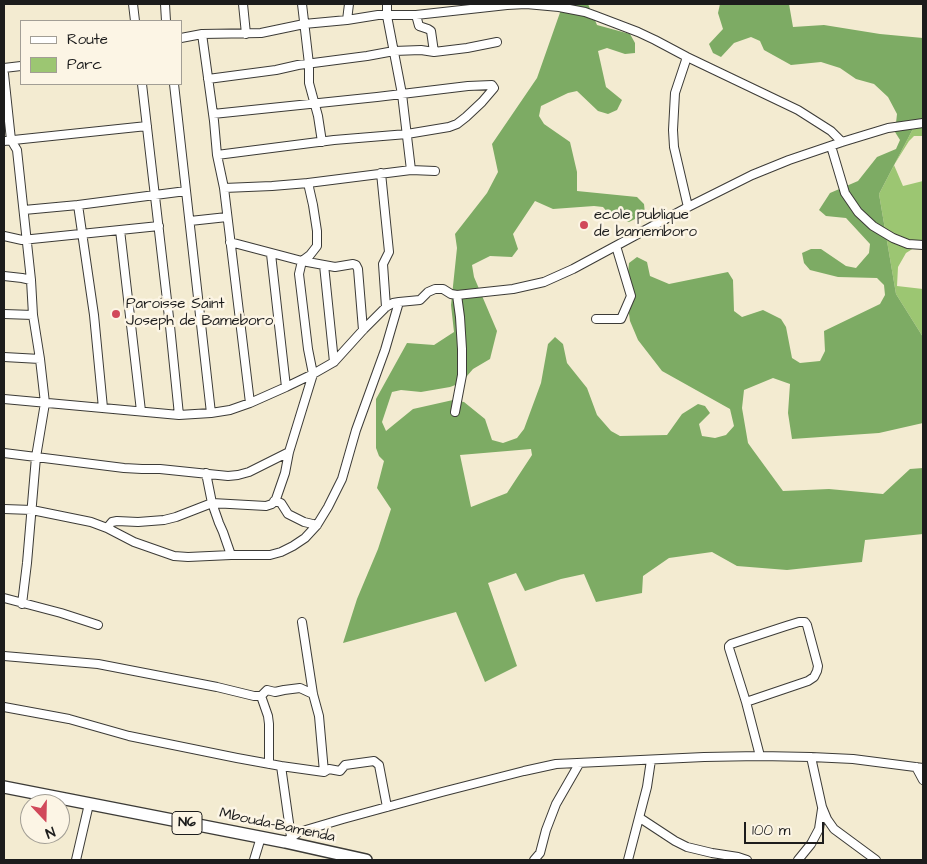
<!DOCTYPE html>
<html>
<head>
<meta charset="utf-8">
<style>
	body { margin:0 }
	#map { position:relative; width:927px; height:864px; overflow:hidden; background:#f3ebd1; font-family:"Architects Daughter",sans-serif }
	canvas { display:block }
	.frame { position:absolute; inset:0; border:5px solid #1c1c1c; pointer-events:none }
	.legend { position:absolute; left:20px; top:20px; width:162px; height:65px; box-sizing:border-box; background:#fcf5e5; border:1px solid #a29e95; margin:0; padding:6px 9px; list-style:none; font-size:15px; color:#1c1c1c }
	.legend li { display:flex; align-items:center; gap:10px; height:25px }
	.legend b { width:25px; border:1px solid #a29e95 }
	.north { position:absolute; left:20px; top:794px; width:50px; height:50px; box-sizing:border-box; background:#fcf5e5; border:1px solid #a29e95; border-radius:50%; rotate:159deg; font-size:14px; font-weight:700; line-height:20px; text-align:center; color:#1c1c1c }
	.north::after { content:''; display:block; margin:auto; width:18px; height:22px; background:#d1495b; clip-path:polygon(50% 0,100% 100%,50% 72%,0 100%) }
	.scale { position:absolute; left:744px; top:822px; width:80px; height:22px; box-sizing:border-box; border:2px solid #1c1c1c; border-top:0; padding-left:6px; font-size:15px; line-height:18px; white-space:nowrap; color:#1c1c1c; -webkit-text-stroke:4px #fcf5e5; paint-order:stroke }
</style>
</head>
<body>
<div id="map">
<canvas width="927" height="864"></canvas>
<div class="frame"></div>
<ul class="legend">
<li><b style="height:6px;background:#fff"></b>Route</li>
<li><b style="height:14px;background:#9cc672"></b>Parc</li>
</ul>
<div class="north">N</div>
<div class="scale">100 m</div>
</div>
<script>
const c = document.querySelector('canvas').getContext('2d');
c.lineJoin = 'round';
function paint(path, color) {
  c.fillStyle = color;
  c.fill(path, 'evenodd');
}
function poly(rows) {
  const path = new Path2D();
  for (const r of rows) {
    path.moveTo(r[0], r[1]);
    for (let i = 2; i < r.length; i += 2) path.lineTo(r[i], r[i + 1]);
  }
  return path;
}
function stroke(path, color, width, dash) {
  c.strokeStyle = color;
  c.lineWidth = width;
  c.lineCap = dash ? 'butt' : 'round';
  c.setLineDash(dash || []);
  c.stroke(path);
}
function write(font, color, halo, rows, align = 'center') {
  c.font = font + ' "Architects Daughter",sans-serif';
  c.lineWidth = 5;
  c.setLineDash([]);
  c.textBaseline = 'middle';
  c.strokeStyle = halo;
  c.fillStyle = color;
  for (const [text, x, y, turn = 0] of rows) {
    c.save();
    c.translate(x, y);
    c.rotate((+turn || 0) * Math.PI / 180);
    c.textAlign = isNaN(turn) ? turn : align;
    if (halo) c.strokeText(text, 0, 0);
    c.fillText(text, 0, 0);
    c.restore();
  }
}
const green = poly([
	[923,121,923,136,914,136,909,141,894,165,903,186,923,181,923,249,914,248,906,253,898,267,897,286,923,289,923,337,896,294,879,194,916,123]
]);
const forest = poly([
	[563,4,588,4,597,25,630,34,635,43,635,53,625,54,607,48,598,51,606,87,622,100,617,110,608,114,598,111,577,91,568,93,541,106,539,116,544,124,570,142,577,172,577,191,637,197,644,204,645,214,629,222,610,215,603,207,594,206,553,209,535,201,513,234,518,249,512,257,490,256,472,265,474,277,497,331,490,359,473,369,461,383,450,387,421,392,401,390,392,392,382,422,386,431,413,409,453,400,464,402,485,419,492,440,503,443,517,438,524,429,541,383,548,344,555,337,563,344,567,363,587,388,597,415,611,431,620,436,667,435,682,414,698,404,705,406,710,413,699,424,702,436,715,438,726,435,734,426,730,409,662,371,638,340,630,321,626,293,629,263,637,257,647,262,650,276,669,284,728,272,733,280,734,311,742,317,763,310,781,319,786,327,792,358,800,363,820,361,825,351,824,331,880,304,885,295,884,285,877,278,838,277,810,270,804,263,802,253,811,249,821,249,846,266,856,268,869,253,870,244,846,218,826,216,819,210,830,193,858,181,877,157,896,149,900,140,895,132,897,114,888,97,874,84,856,79,840,68,821,62,791,65,764,50,760,41,751,37,734,43,721,57,713,53,709,44,723,29,718,13,720,4,789,4,793,27,824,25,880,34,923,38,923,121,916,123,879,194,896,294,923,337,923,423,879,433,792,439,788,413,790,384,773,378,744,390,742,408,748,443,753,450,783,491,829,489,883,494,910,469,923,468,923,534,865,540,862,562,787,570,737,566,712,552,669,558,643,576,642,593,596,602,584,574,561,579,525,591,516,573,488,583,517,666,485,682,456,612,343,643,357,599,378,549,391,509,377,488,384,461,379,456,376,448,376,399,407,343,434,345,454,332,451,305,457,248,455,234,487,193,498,172,492,144,537,78],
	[531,449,532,455,507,493,471,507,460,455]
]);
const minor = poly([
	[133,4,135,21],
	[165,4,166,21],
	[243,4,246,34],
	[302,4,309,64,309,83,318,116,322,142],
	[387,4,387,16,402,94,411,170],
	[416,15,419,26,428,29,431,31,434,52],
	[347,20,349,4],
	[202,34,214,121,217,155,224,188,250,403],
	[181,38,202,34,261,33,304,24,347,20,378,15,416,15,507,5,526,4,559,7,585,12,596,16,638,32,655,40,687,57,798,110,831,131,842,142],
	[687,57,675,93,673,130,674,147,688,207],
	[4,68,21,66],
	[4,74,11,140,17,150,31,280,33,315,40,359,45,403,36,457,27,563,22,604],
	[208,79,276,70,298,65,367,56,394,51,421,50,434,52,467,48,497,42],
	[142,84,170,326,179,415],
	[174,84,211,413],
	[213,114,377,97,468,86,492,85,494,88,482,102,466,117,457,124,449,127,407,134,334,140,217,155],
	[4,141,147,126],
	[831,146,845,193,858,212,873,226,893,238,908,244,923,245],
	[381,173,389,252,383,264,386,307],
	[224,188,272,186,308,183,411,170,435,171],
	[78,205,94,315,103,408],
	[24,210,78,205,186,191],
	[190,221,227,217],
	[120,230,141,411],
	[4,236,22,240,159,226],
	[230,242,302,261,335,267,353,264,356,265,358,269,363,330],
	[271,254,286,387],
	[324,265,334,362],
	[4,276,22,278,31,280],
	[4,314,33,315],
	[596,319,621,319,631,296,616,246],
	[4,357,40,359],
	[4,399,179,415,211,413,230,410,250,403,286,387,313,374,334,362,363,330,386,307,393,303,399,302,420,300,428,292,435,289,443,289,451,294,457,295,513,289,544,282,573,269,688,207,752,175,789,160,842,142,888,128,923,123],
	[455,412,462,375,462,349,460,317,457,295],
	[4,453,124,468,142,469,160,469,228,476,238,475,249,472,289,452],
	[206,473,212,503,219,523,223,532,231,555],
	[274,501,281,503,288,514,304,522,317,525],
	[4,509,32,510,91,522,107,528,134,542,174,556,188,557,231,555,270,555,281,552,293,546,305,538,317,525,328,507,342,479,356,430,385,350,399,302],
	[107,528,112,522,117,521,138,522,164,520,176,517,212,503,266,506,272,504,276,499,285,473,289,452,313,374,308,349,299,274,302,261,310,255,317,246,317,231,313,205,308,183],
	[4,598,61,613,98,625],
	[302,622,313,694,319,716,324,772],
	[4,656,98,664,217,687,254,696,261,696,268,716,269,724,269,764],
	[261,696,267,690,275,692,284,690,300,688,313,694],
	[746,702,808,681,814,677,817,671,818,666,807,625,805,622,799,622,786,626,731,644,729,646,729,648,746,702,760,756],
	[4,707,69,719,129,736,237,758,281,766,291,837],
	[811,757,822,807,827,819,834,829,876,860],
	[281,766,324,772,329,769,340,771,345,765,374,761,379,765,387,807],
	[916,767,923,780],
	[640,818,675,841,687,847,712,853,738,857,747,860],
	[285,842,299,832,343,819,442,792,524,771,556,764,704,757,760,756,811,757,853,759,923,768],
	[76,860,89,804],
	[254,860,261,837],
	[534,860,540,853,546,830,556,804,579,764],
	[628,860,647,787,651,760],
	[798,860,811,844,819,829,822,809]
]);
const highway = poly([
	[4,787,285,842,366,860]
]);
const markers = [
	[584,225,5,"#d1495b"],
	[116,314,5,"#d1495b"]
];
const shields = [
	[187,823,30]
];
const shieldNames = [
	["N6",187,823]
];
const poiNames = [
	["ecole publique",594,216],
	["de bamemboro",594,233],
	["Paroisse Saint",126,305],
	["Joseph de Bameboro",126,322]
];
const streetNames = [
	["Mbouda-Bamenda",277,826,12]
];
paint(green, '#9cc672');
paint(forest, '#7dab64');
stroke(minor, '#3c3b37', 10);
stroke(highway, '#3c3b37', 14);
stroke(minor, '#fff', 8);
stroke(highway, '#fff', 11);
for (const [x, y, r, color] of markers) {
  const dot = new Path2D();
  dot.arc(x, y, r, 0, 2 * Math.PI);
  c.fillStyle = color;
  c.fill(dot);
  stroke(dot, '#fcf5e5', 2);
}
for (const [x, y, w] of shields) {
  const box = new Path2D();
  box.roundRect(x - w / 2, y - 11.5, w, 23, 4);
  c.fillStyle = '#fcf5e5';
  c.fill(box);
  stroke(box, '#1c1c1c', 1);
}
write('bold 14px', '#1c1c1c', null, shieldNames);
write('15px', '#1c1c1c', '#fcf5e5', poiNames, 'left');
write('15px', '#1c1c1c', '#fcf5e5', streetNames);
</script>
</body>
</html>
